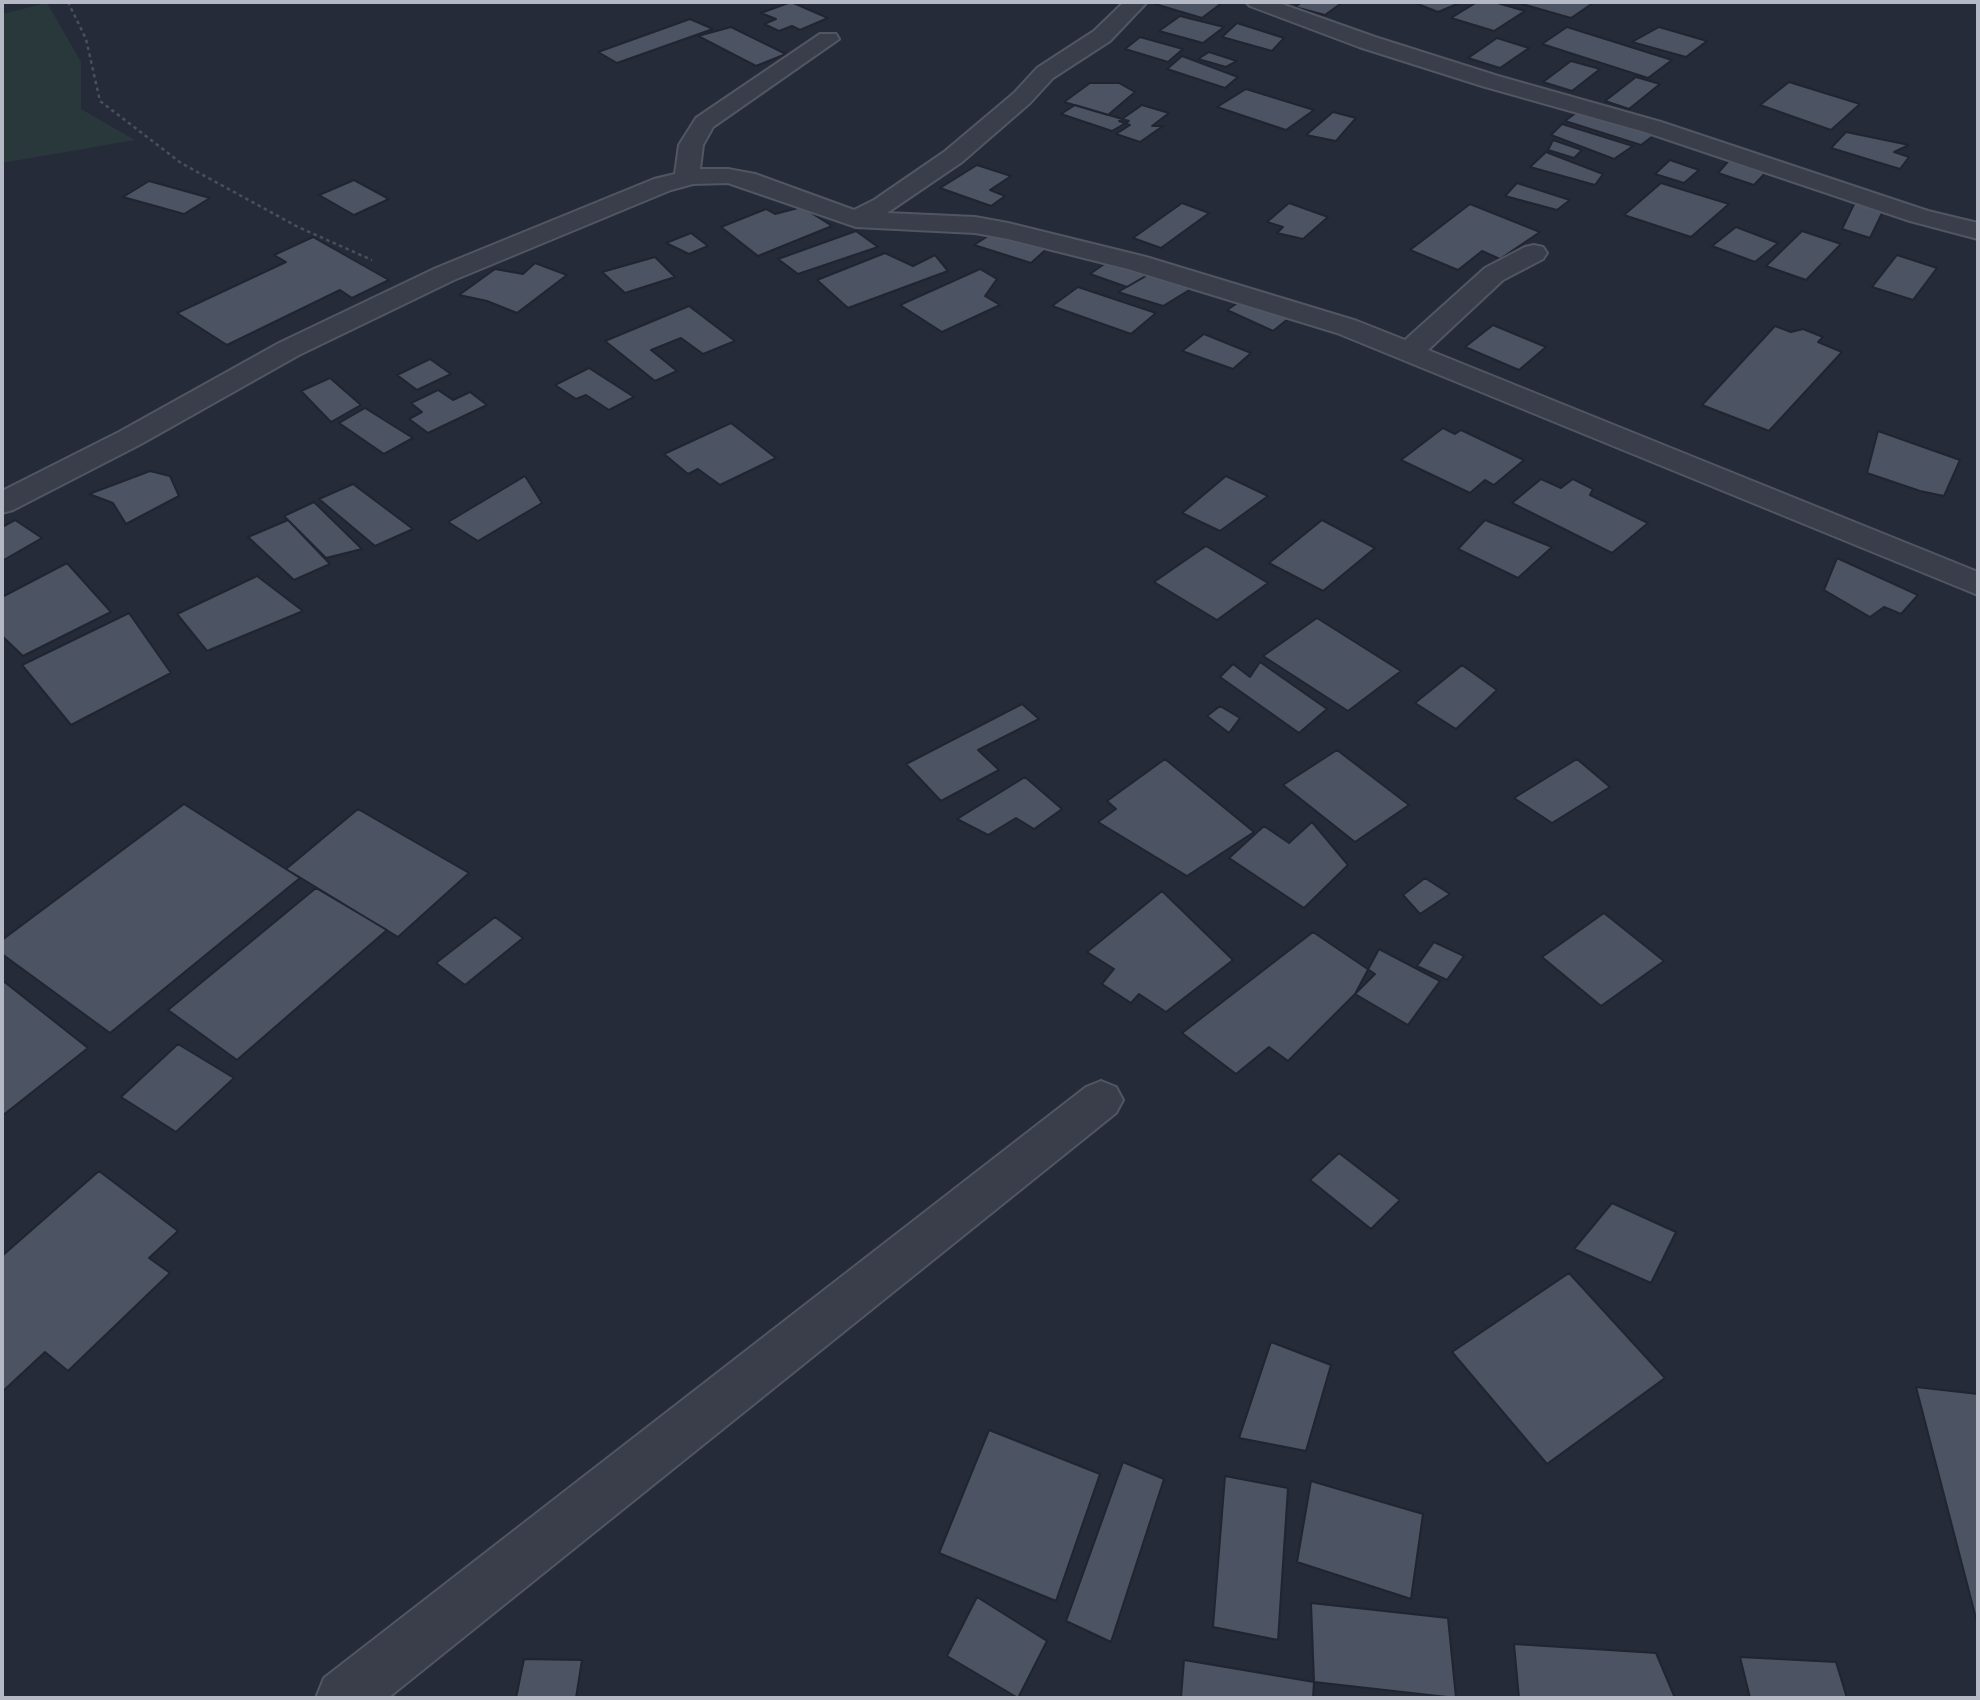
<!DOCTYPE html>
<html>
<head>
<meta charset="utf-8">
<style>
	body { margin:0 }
	#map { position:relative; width:1980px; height:1700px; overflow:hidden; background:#262b39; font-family:"Nunito Sans",sans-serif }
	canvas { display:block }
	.frame { position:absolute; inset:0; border:4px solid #b5b9c5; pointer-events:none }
</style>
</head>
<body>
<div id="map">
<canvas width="1980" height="1700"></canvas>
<div class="frame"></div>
</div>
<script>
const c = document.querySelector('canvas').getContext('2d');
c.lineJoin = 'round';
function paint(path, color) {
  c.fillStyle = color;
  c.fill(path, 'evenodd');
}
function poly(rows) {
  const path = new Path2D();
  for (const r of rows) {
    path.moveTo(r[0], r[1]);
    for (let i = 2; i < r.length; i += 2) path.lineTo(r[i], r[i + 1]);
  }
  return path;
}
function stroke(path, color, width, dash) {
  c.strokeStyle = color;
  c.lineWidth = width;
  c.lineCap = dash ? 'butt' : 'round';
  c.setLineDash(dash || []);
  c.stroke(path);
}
const green = poly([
	[47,3,81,62,81,109,135,140,2,163,2,14]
]);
const building = poly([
	[791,2,828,18,800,30,792,26,779,31,764,24,776,19,761,13,791,2],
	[1158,2,1223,2,1202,18,1155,4,1158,2],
	[1302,2,1343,2,1325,15,1295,7,1302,2],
	[1417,2,1462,2,1438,12,1415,3,1417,2],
	[1477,2,1494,2,1525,11,1494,31,1451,18,1477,2],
	[1515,2,1588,2,1593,3,1571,18,1515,2],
	[1180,16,1224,27,1203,43,1159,31,1180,16],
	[690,19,713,29,617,63,598,52,690,19],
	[1237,23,1284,38,1272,51,1222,37,1237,23],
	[731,27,786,54,756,66,698,36,731,27],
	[1567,27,1672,60,1648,78,1542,44,1567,27],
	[1659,27,1707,41,1686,57,1632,42,1659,27],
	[1140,37,1183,49,1168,62,1125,49,1140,37],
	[1497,38,1529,48,1500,68,1468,58,1497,38],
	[1209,52,1237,61,1226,67,1198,59,1209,52],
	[1182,56,1238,77,1225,88,1167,69,1182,56],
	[1571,61,1600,69,1572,91,1543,82,1571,61],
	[1636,77,1660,84,1629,109,1605,101,1636,77],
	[1789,82,1860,104,1831,130,1760,105,1789,82],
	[1090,83,1119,83,1135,92,1108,115,1064,102,1090,83],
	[1246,89,1314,110,1286,130,1217,107,1246,89],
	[1075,105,1129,121,1112,131,1061,114,1075,105],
	[1142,105,1169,113,1152,126,1163,126,1140,142,1116,134,1130,125,1119,121,1142,105],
	[1581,109,1657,133,1641,145,1565,121,1581,109],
	[1333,112,1356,118,1336,141,1306,135,1333,112],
	[1562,124,1633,146,1614,159,1551,135,1562,124],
	[1846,132,1909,145,1894,152,1909,157,1900,169,1831,148,1846,132],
	[1553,140,1582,150,1574,158,1548,150,1553,140],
	[1546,152,1603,174,1595,185,1530,167,1546,152],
	[1731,158,1769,169,1754,185,1718,173,1731,158],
	[1670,160,1699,170,1684,183,1655,174,1670,160],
	[977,165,1011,176,990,190,1005,196,991,206,940,188,977,165],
	[354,180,389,199,354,215,319,195,354,180],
	[149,181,210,198,184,214,123,197,149,181],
	[1517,183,1570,200,1557,210,1505,196,1517,183],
	[1661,183,1729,204,1691,237,1624,215,1661,183],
	[1857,198,1884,209,1870,238,1842,229,1857,198],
	[1182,203,1209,213,1161,248,1133,238,1182,203],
	[1289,203,1328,217,1303,239,1277,233,1283,227,1267,222,1289,203],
	[1470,204,1540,232,1500,259,1482,251,1458,270,1410,250,1470,204],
	[802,207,832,226,758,256,721,227,766,209,775,214,802,207],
	[1736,227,1778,243,1755,262,1712,246,1736,227],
	[999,229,1051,245,1031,263,974,245,999,229],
	[856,231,878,247,798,274,778,259,856,231],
	[1802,231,1841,244,1806,280,1766,266,1802,231],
	[691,233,708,246,689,254,666,243,691,233],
	[313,237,389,280,352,298,340,290,227,345,177,313,286,262,274,255,313,237],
	[885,253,913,266,935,255,948,271,848,308,817,280,885,253],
	[1897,255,1937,268,1913,300,1872,287,1897,255],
	[655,257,675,277,625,293,602,272,655,257],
	[1114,257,1158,269,1127,287,1090,274,1114,257],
	[535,263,567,275,517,313,487,301,459,295,495,269,523,274,535,263],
	[980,269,997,279,985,296,1000,305,942,332,900,305,980,269],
	[1158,269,1196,286,1163,306,1118,292,1158,269],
	[1078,287,1156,313,1131,334,1052,306,1078,287],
	[1248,296,1293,315,1273,331,1227,310,1248,296],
	[689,306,735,341,703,354,681,338,651,350,677,371,655,381,605,341,689,306],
	[1493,325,1546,347,1519,370,1465,347,1493,325],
	[1775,326,1791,332,1803,329,1823,337,1818,342,1842,352,1769,431,1702,405,1775,326],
	[1204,334,1251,353,1233,369,1182,351,1204,334],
	[430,359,451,374,417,390,397,375,430,359],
	[589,368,634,397,609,410,586,395,576,399,555,385,589,368],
	[330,378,361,405,331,422,301,391,330,378],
	[438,390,453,400,470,392,487,405,428,433,409,419,422,412,411,403,438,390],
	[365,408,413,438,384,454,339,423,365,408],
	[731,423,776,458,720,485,698,469,688,474,664,454,731,423],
	[1443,428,1455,434,1461,430,1524,460,1494,485,1485,480,1470,493,1401,460,1443,428],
	[1878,431,1960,460,1944,496,1920,491,1867,473,1878,431],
	[150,471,170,476,179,496,126,524,113,503,89,494,150,471],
	[525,476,542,503,478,541,448,522,525,476],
	[1226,476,1268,496,1220,531,1182,513,1226,476],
	[1541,479,1561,488,1573,479,1593,489,1590,495,1648,523,1612,553,1512,503,1541,479],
	[353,484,413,529,375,546,319,499,353,484],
	[314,502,362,549,326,558,284,516,314,502],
	[15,520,42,538,2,561,2,527,15,520],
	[288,520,330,564,294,580,248,537,288,520],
	[1322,520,1375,548,1323,591,1269,563,1322,520],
	[1485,520,1552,547,1518,578,1458,549,1485,520],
	[1206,546,1268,583,1217,620,1154,582,1206,546],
	[1837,558,1918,595,1901,614,1884,607,1870,617,1824,590,1837,558],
	[67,563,111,612,23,656,2,636,2,597,67,563],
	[257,576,303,611,207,651,177,614,257,576],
	[129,613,171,673,71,725,22,665,129,613],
	[1317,618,1401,671,1348,711,1263,656,1317,618],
	[1260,662,1327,709,1299,733,1220,677,1233,664,1250,677,1260,662],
	[1462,665,1497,690,1456,729,1415,703,1462,665],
	[1022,704,1039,719,978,750,999,770,941,801,906,764,1022,704],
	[1220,706,1240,718,1229,733,1207,716,1220,706],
	[1337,750,1409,805,1355,842,1283,785,1337,750],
	[1165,759,1254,832,1187,876,1098,822,1116,809,1107,801,1165,759],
	[1577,759,1610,787,1552,823,1514,798,1577,759],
	[1025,777,1062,809,1034,829,1016,818,988,835,957,819,1025,777],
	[184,804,300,878,110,1033,2,954,2,940,184,804],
	[358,809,469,873,398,937,286,869,358,809],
	[1312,822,1348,865,1304,908,1229,858,1264,826,1289,843,1312,822],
	[1425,878,1450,894,1420,914,1403,895,1425,878],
	[316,888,387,930,237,1060,168,1010,316,888],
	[1162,891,1233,960,1166,1012,1139,994,1131,1003,1102,984,1114,969,1087,952,1162,891],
	[1604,913,1664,961,1601,1006,1542,957,1604,913],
	[495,917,523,938,465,985,436,963,495,917],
	[1313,932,1375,974,1288,1061,1269,1047,1236,1074,1182,1033,1313,932],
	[1434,942,1464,956,1447,980,1417,966,1434,942],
	[1379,949,1440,981,1408,1025,1355,994,1379,949],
	[2,980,88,1048,2,1116,2,980],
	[178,1044,234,1078,176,1132,121,1097,178,1044],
	[1339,1153,1400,1200,1371,1229,1310,1180,1339,1153],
	[99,1171,178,1231,149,1258,170,1273,68,1371,45,1352,2,1392,2,1256,99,1171],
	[1612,1203,1676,1232,1651,1283,1574,1249,1612,1203],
	[1569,1273,1665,1378,1547,1464,1452,1352,1569,1273],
	[1271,1342,1331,1365,1306,1451,1239,1438,1271,1342],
	[1916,1387,1978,1394,1978,1626,1916,1387],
	[989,1430,1100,1474,1056,1601,939,1553,989,1430],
	[1123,1462,1164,1479,1111,1642,1066,1621,1123,1462],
	[1225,1476,1288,1488,1278,1640,1213,1627,1225,1476],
	[1311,1481,1423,1514,1411,1599,1297,1562,1311,1481],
	[977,1597,1047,1641,1018,1698,947,1656,977,1597],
	[1311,1603,1448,1618,1456,1698,1314,1682,1311,1603],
	[1514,1644,1656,1653,1675,1698,1519,1698,1514,1644],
	[1740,1657,1836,1662,1847,1698,1750,1698,1740,1657],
	[524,1659,582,1660,576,1698,516,1698,524,1659],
	[1184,1660,1314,1682,1313,1698,1181,1698,1184,1660]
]);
const path = poly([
	[68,2,86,39,100,101,181,163,298,227,372,260]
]);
const minor = poly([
	[1124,2,1147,2,1110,41,1053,78,1030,103,962,162,887,213,975,217,1008,223,1146,257,1357,321,1405,340,1485,268,1525,247,1534,245,1543,247,1547,253,1543,259,1503,280,1428,350,1978,572,1978,595,1337,333,1128,269,1008,239,975,233,856,227,728,183,693,184,671,190,454,280,299,355,141,444,13,510,2,513,2,491,119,432,279,343,436,268,654,179,675,174,679,145,696,118,820,34,836,34,839,39,713,127,703,145,700,169,728,169,755,174,854,210,874,200,944,152,1014,93,1037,68,1094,31,1124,2],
	[1246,2,1276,2,1375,37,1498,76,1661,122,1928,211,1978,223,1978,239,1910,221,1645,132,1482,86,1359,47,1250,6,1246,2],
	[1101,1081,1116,1087,1123,1100,1116,1113,388,1698,316,1698,324,1678,1086,1087,1101,1081]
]);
paint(green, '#28383b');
paint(building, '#4c5363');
stroke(building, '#202531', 2);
stroke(minor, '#515662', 4);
stroke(path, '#455358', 2.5, [3.5, 3.5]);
paint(minor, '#393e4a');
</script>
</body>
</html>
